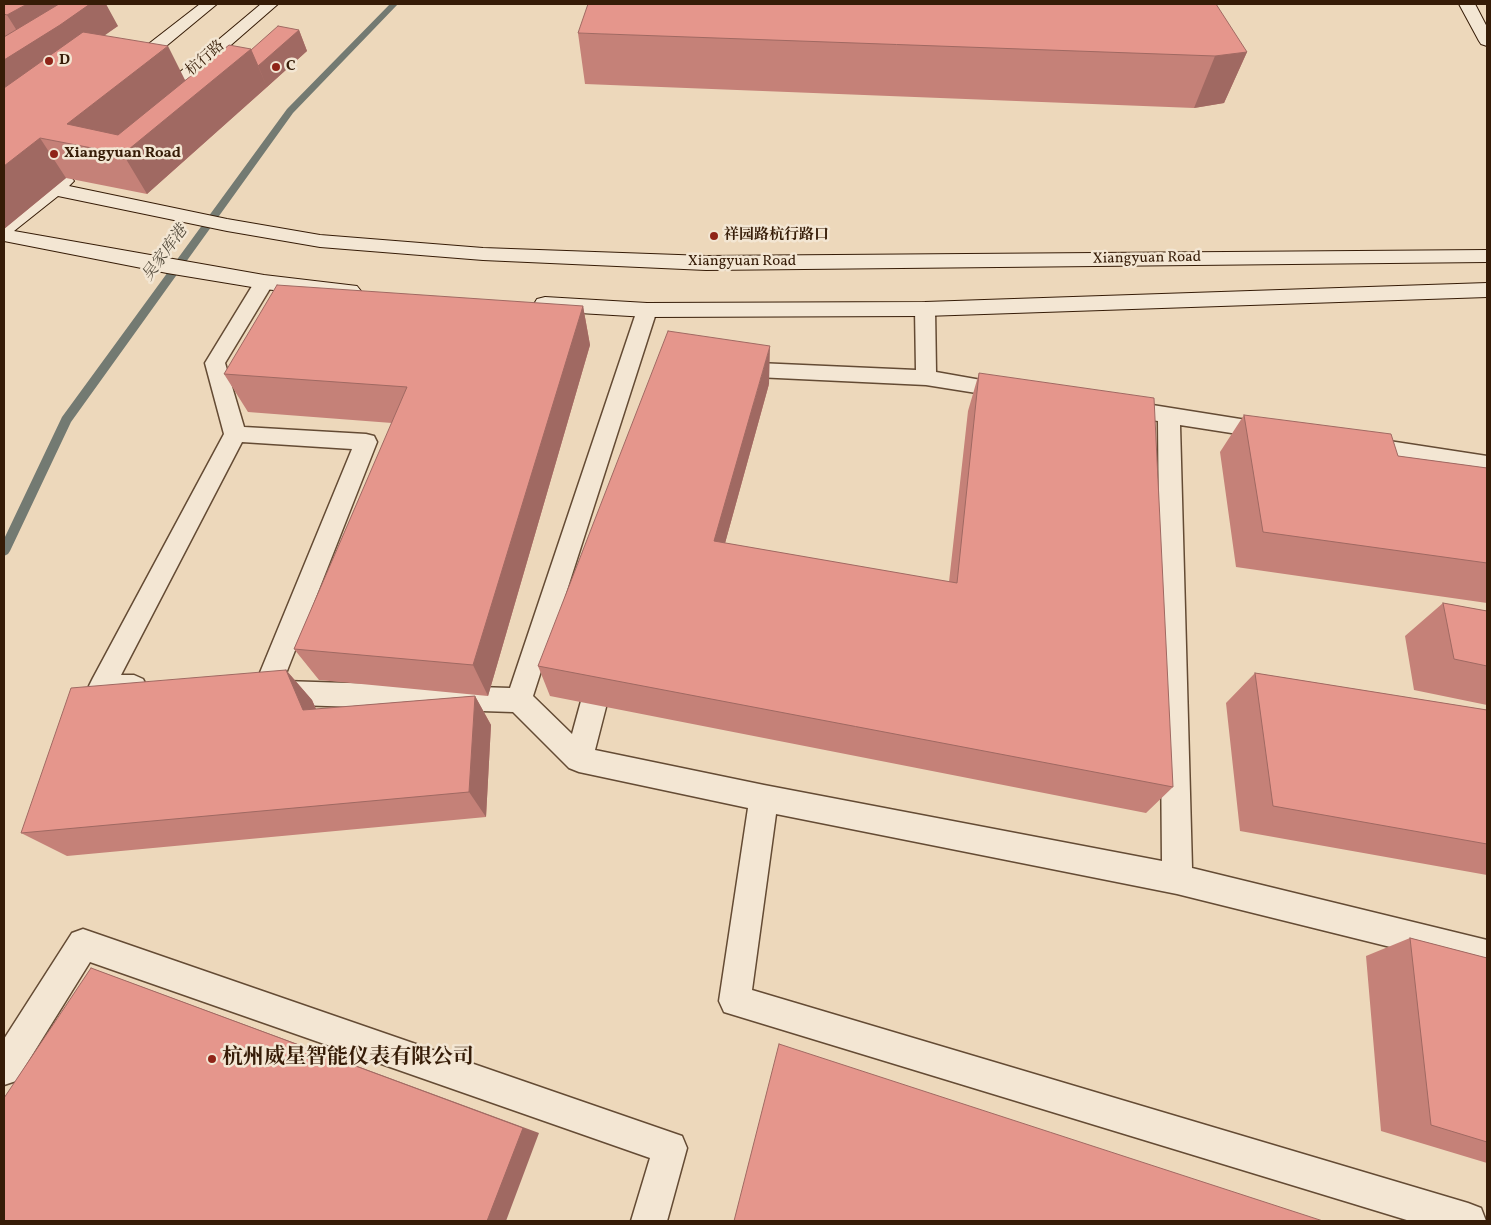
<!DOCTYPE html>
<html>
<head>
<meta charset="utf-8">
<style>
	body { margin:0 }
	#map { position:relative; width:1491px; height:1225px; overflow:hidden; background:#edd8bb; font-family:Vollkorn,serif }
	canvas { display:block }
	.frame { position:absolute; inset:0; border:5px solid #361c07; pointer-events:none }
</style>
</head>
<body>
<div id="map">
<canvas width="1491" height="1225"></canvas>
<div class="frame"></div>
</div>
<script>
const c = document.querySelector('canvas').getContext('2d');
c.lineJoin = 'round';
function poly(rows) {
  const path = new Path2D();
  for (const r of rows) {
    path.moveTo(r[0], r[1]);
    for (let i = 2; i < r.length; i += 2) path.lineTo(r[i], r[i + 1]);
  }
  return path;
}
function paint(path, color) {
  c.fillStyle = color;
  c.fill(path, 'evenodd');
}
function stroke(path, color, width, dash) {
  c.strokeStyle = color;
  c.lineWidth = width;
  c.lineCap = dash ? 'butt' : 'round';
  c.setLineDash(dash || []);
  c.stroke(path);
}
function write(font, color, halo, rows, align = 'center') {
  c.font = font + ' Vollkorn,"Noto Serif SC",serif';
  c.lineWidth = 5;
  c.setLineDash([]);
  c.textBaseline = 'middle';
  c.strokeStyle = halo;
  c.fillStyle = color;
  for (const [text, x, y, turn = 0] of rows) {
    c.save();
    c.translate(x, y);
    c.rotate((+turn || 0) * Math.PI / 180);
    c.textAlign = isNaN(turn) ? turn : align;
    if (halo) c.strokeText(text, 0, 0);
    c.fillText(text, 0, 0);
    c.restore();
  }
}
const stream = poly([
	[390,4,398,4,293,113,71,422,10,551,8,554,4,556,4,539,62,417,287,109,390,4]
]);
const lane = poly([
	[264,276,271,278,274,282,225,363,244,427,366,434,374,436,377,442,283,681,510,688,637,310,640,305,647,304,654,305,657,310,533,696,572,734,589,672,593,664,602,661,611,664,615,672,595,750,764,785,1162,861,1158,421,1121,416,1113,413,1110,408,1113,403,1121,400,1278,425,1281,431,1278,437,1270,439,1180,425,1192,868,1487,940,1487,971,1177,894,776,814,752,990,1468,1203,1481,1208,1486,1221,1410,1221,724,1012,719,1001,748,808,579,772,569,768,513,712,265,704,256,700,252,692,352,449,242,442,121,675,134,675,143,679,147,687,143,695,134,699,102,698,93,694,89,686,93,678,224,434,205,363,257,278,264,276],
	[925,303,932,304,935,309,936,372,1015,386,1019,391,1015,396,1008,398,926,385,735,376,728,374,725,369,728,364,735,362,916,370,915,309,918,304,925,303],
	[1363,437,1487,456,1487,472,1355,451,1352,445,1355,439,1363,437],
	[83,929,682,1136,687,1148,667,1221,631,1221,650,1158,90,962,16,1081,4,1085,4,1039,72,933,83,929]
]);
const secondary = poly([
	[200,4,217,4,136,71,124,71,122,67,124,63,200,4],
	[261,4,278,4,161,106,155,107,149,106,146,102,149,98,261,4],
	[1459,4,1475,4,1487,27,1487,46,1481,44,1479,41,1459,4],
	[4,170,51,182,57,177,64,175,71,177,74,181,69,186,227,219,320,235,483,248,706,256,1487,250,1487,262,706,270,483,260,320,247,227,231,58,196,14,231,264,275,357,286,361,291,357,296,350,298,264,289,167,273,4,241,4,219,39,191,4,182,4,170],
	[1487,283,1487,297,925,316,647,317,545,311,537,309,534,304,537,299,545,297,647,303,925,302,1487,283]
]);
const wall = poly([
	[4,4,118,26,104,35,185,80,251,49,251,50,299,30,307,51,267,87,147,194,66,178,4,229],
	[578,33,1247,52,1224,103,1194,108,585,84],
	[583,306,590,345,488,696,319,680,294,649,392,423,248,412,224,374],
	[979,373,1173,787,1146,813,550,696,538,666,769,384,725,543,949,582,968,411],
	[1244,415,1398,456,1487,468,1487,603,1236,567,1220,452],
	[1443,603,1487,611,1487,705,1414,690,1405,636],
	[286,670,312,700,316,709,475,696,491,725,486,817,67,856,21,833],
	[1255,673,1487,710,1487,875,1240,831,1226,703],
	[1410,938,1487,958,1487,1163,1381,1131,1366,956]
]);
const shadedWall = poly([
	[27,4,106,4,118,26,77,55,4,104,4,60,26,45,7,15],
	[299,30,307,51,267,87,258,66],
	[168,46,187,84,107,151,67,124],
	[251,49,267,87,147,194,123,154],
	[1247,52,1224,103,1194,108,1215,56],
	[40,138,66,178,4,229,4,166],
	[583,306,590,345,488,696,473,665],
	[770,346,769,384,716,576,714,541],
	[286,670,312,700,329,739,303,710],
	[475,696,491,725,486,817,469,792],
	[91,968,539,1133,506,1221,487,1221]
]);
const building = poly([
	[4,4,27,4,7,15,4,14,4,4],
	[59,4,90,4,60,25,4,60,4,37,59,4],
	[588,4,1216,4,1247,52,1215,56,578,33,588,4],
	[278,26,299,30,258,66,251,50,278,26],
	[83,32,168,46,67,124,118,135,229,45,251,49,123,154,40,138,4,166,4,88,83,32],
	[277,285,583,306,473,665,294,649,407,387,224,374,277,285],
	[668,331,770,346,714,541,957,583,979,373,1154,398,1173,787,538,666,668,331],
	[1244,415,1391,434,1398,456,1487,468,1487,563,1263,532,1244,415],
	[1443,603,1487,611,1487,666,1454,659,1443,603],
	[286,670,303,710,475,696,469,792,21,833,71,688,286,670],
	[1255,673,1487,710,1487,844,1273,806,1255,673],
	[1410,938,1487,958,1487,1142,1431,1125,1410,938],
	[91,968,523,1128,487,1221,4,1221,4,1098,91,968],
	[779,1044,1323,1221,734,1221,779,1044]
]);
const markers = [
	[49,61,5,"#8f2418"],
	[276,67,5,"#8f2418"],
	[54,154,5,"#8f2418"],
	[714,236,5,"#8f2418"],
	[212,1059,5,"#8f2418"]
];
const farStreetnames = [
	["杭行路",206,59,-41],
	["Xiangyuan Road",1147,259,-1],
	["Xiangyuan Road",742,262]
];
const farPoinames = [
	["D",59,61],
	["C",286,67],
	["Xiangyuan Road",64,154],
	["祥园路杭行路口",724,236]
];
const farWaternames = [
	["吴家库港",166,254,-54]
];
const nearPoinames = [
	["杭州威星智能仪表有限公司",222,1059]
];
paint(stream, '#737a72');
stroke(lane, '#644b34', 3);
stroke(secondary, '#361c07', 2);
paint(lane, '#f3e6d3');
paint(secondary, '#f3e6d3');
paint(wall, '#c58178');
paint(shadedWall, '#a06962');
paint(building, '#e5968c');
stroke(building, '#a06962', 1);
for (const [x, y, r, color] of markers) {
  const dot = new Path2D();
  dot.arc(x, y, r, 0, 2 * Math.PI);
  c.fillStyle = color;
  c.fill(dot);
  stroke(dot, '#f3e6d3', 2);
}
write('15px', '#361c07', '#f3e6d3', farStreetnames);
write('bold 15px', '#361c07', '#f3e6d3', farPoinames, 'left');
write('italic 16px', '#544b3c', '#f3e6d3', farWaternames);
write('bold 21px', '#361c07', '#f3e6d3', nearPoinames, 'left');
</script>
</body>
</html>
